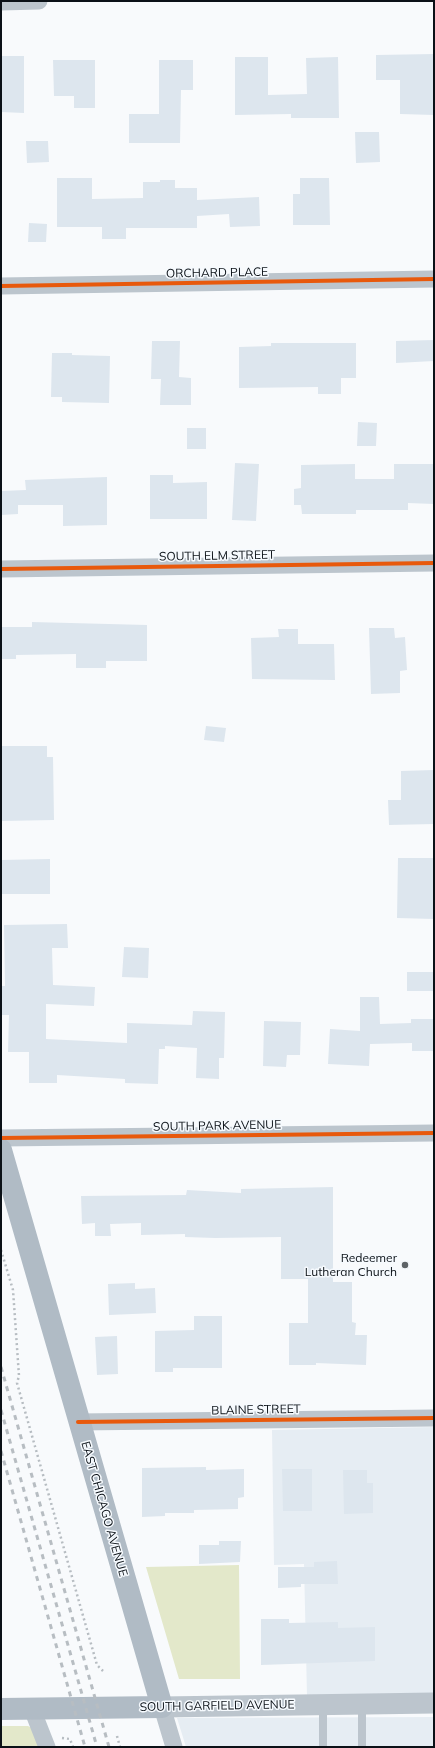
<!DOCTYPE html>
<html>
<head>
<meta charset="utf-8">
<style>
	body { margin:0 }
	#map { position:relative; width:435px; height:1748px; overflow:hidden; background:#f8fafc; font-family:Mulish,sans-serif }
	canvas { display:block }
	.frame { position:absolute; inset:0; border:2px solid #0b1117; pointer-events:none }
</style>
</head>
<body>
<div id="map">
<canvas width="435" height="1748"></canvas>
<div class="frame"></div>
</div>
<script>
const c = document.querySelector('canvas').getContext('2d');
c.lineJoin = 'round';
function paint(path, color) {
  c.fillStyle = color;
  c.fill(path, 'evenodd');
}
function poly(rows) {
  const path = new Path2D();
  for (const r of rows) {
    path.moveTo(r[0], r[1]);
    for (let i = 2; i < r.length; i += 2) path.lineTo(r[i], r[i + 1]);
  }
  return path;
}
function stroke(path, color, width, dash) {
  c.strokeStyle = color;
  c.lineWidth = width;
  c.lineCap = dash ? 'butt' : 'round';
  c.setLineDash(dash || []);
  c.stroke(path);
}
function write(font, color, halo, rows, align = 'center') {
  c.font = font + ' Mulish,sans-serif';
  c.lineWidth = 3;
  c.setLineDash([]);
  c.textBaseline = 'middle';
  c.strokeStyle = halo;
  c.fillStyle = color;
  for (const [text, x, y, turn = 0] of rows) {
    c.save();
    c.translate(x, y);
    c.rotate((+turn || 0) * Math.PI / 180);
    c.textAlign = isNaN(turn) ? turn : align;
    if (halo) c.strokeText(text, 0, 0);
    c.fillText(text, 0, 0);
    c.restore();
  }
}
const built = poly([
	[434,1427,434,1694,307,1696,304,1564,274,1565,272,1430],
	[434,1717,434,1747,186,1747,177,1718]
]);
const green = poly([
	[239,1565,240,1679,179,1679,146,1567],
	[1,1726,28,1726,34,1729,40,1747,1,1747]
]);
const building = poly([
	[434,54,434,115,400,114,400,80,376,80,376,55],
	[1,56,24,56,24,113,1,112],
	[235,57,268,57,268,95,307,94,306,58,338,57,339,118,291,118,291,114,235,115],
	[53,60,95,60,95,108,74,108,74,96,54,96],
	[159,60,193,60,193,90,181,90,180,143,129,143,129,114,159,114],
	[355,132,379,132,380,162,356,163],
	[26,141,48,141,49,162,27,163],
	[57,178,92,178,92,199,143,198,143,182,160,182,160,180,175,180,175,188,197,188,197,200,259,197,260,226,230,227,229,214,197,216,197,228,126,228,126,239,102,239,102,227,57,227],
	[300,178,329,178,330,225,293,225,293,194,300,194],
	[29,223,47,224,46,242,28,242],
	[434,340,434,361,396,363,396,341],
	[152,341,180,341,179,377,191,378,191,405,160,405,161,379,151,379],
	[271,343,356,343,356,378,341,378,341,394,318,394,318,387,239,388,239,347,271,346],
	[52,353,72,353,72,355,110,356,109,403,62,402,62,397,51,397],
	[358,422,377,423,376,446,357,446],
	[187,428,206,428,206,449,187,449],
	[235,463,259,464,256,521,232,520],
	[355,464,355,479,394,479,394,464,434,464,434,504,408,503,408,510,356,510,356,514,302,514,301,505,294,505,294,489,301,488,301,465],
	[150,475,173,475,173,483,207,482,207,519,150,519],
	[107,477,107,525,63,526,63,505,18,505,18,514,1,515,1,491,26,490,25,480],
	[32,622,147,625,147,661,106,661,106,668,76,668,76,654,16,655,16,659,1,659,1,627,32,627],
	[369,628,394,628,395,638,405,637,407,670,400,671,400,693,371,694],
	[278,629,298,629,298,644,334,644,335,680,252,679,251,638,279,637],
	[206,726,226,728,224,742,204,740],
	[1,746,47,746,47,757,53,757,54,820,2,821],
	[434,770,434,824,389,825,388,800,401,800,401,771],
	[398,858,434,858,434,919,397,918],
	[50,859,50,894,1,894,1,860],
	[67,924,68,948,52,948,53,985,95,987,94,1006,46,1004,46,1039,127,1043,127,1023,192,1025,193,1011,225,1012,224,1058,219,1058,219,1079,196,1078,197,1048,165,1046,165,1049,159,1049,158,1084,125,1083,125,1079,57,1075,57,1083,29,1083,29,1052,8,1052,9,1015,1,1015,1,986,5,986,4,925],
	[124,947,149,948,148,978,122,977],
	[407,972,434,972,434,991,407,991],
	[360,997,379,997,380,1024,411,1023,411,1019,434,1019,434,1051,412,1051,412,1043,370,1044,369,1066,328,1064,330,1029,360,1031],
	[264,1021,301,1022,300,1055,287,1055,286,1067,263,1066],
	[333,1187,333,1282,352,1282,352,1322,356,1323,355,1335,367,1335,366,1365,316,1363,316,1365,289,1365,289,1323,308,1323,308,1279,281,1279,281,1237,215,1238,185,1237,185,1234,141,1235,141,1223,110,1224,111,1236,95,1236,95,1223,82,1224,81,1196,186,1195,187,1190,241,1193,241,1189],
	[135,1283,135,1289,155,1288,156,1313,109,1315,108,1284],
	[194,1316,222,1316,222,1368,173,1368,173,1372,155,1372,155,1331,194,1330],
	[117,1336,118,1374,97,1375,95,1337],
	[206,1467,206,1470,244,1469,244,1497,238,1498,238,1509,194,1510,194,1513,165,1513,165,1516,142,1517,142,1468],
	[282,1469,312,1469,312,1511,283,1511],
	[343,1470,367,1470,367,1483,373,1483,373,1513,344,1514],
	[219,1541,241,1541,240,1562,199,1564,199,1545,219,1545],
	[337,1561,338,1584,301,1584,301,1587,278,1588,278,1567,314,1567,314,1562],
	[261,1619,289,1619,289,1623,338,1622,338,1628,375,1627,375,1661,261,1665]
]);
const path = poly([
	[1,1250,13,1290,19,1376,17,1383,97,1665,103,1671],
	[117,1736,120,1747],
	[62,1738,70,1739,73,1747]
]);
const service = poly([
	[362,1705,362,1747],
	[323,1706,323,1747]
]);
const minor = poly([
	[1,2,39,1],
	[1,286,434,279],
	[1,569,434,563],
	[1,1138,434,1133],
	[78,1422,434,1418],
	[162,1707,174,1747],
	[32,1709,47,1747]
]);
const tertiary = poly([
	[162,1707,434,1703]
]);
const secondary = poly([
	[1,1150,162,1707,1,1709]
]);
const rail = poly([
	[1,1367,109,1747],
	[1,1410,97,1747],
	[1,1451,85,1747]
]);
const cycleway = poly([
	[1,286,434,279],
	[1,569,434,563],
	[1,1138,434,1133],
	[78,1422,434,1418]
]);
const markers = [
	[405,1265,4,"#5e6367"]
];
const streetNames = [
	["ORCHARD PLACE",217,273,-1],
	["SOUTH ELM STREET",217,556,-1],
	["SOUTH PARK AVENUE",217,1126,-1],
	["BLAINE STREET",256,1410,-1],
	["EAST CHICAGO AVENUE",104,1509,74],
	["SOUTH GARFIELD AVENUE",217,1706,-1]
];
const poiNames = [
	["Redeemer",397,1258],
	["Lutheran Church",397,1272]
];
paint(built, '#e6edf3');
paint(green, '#e3e8ca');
paint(building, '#dde6ee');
stroke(path, '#b7bdc2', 2.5, [2, 3]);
stroke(service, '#bcc5cd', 8);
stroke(minor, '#bcc5cd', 17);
stroke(tertiary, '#bcc5cd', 21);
stroke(secondary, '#b0bbc5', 22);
stroke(rail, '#b7bdc2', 3, [5, 5]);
stroke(cycleway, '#e8590c', 4);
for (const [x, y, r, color] of markers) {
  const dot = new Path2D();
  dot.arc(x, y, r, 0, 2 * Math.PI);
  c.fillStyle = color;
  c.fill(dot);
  stroke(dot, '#f6fafe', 1.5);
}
write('12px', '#0b1117', '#f6fafe', streetNames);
write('12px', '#0b1117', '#f6fafe', poiNames, 'right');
</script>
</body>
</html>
